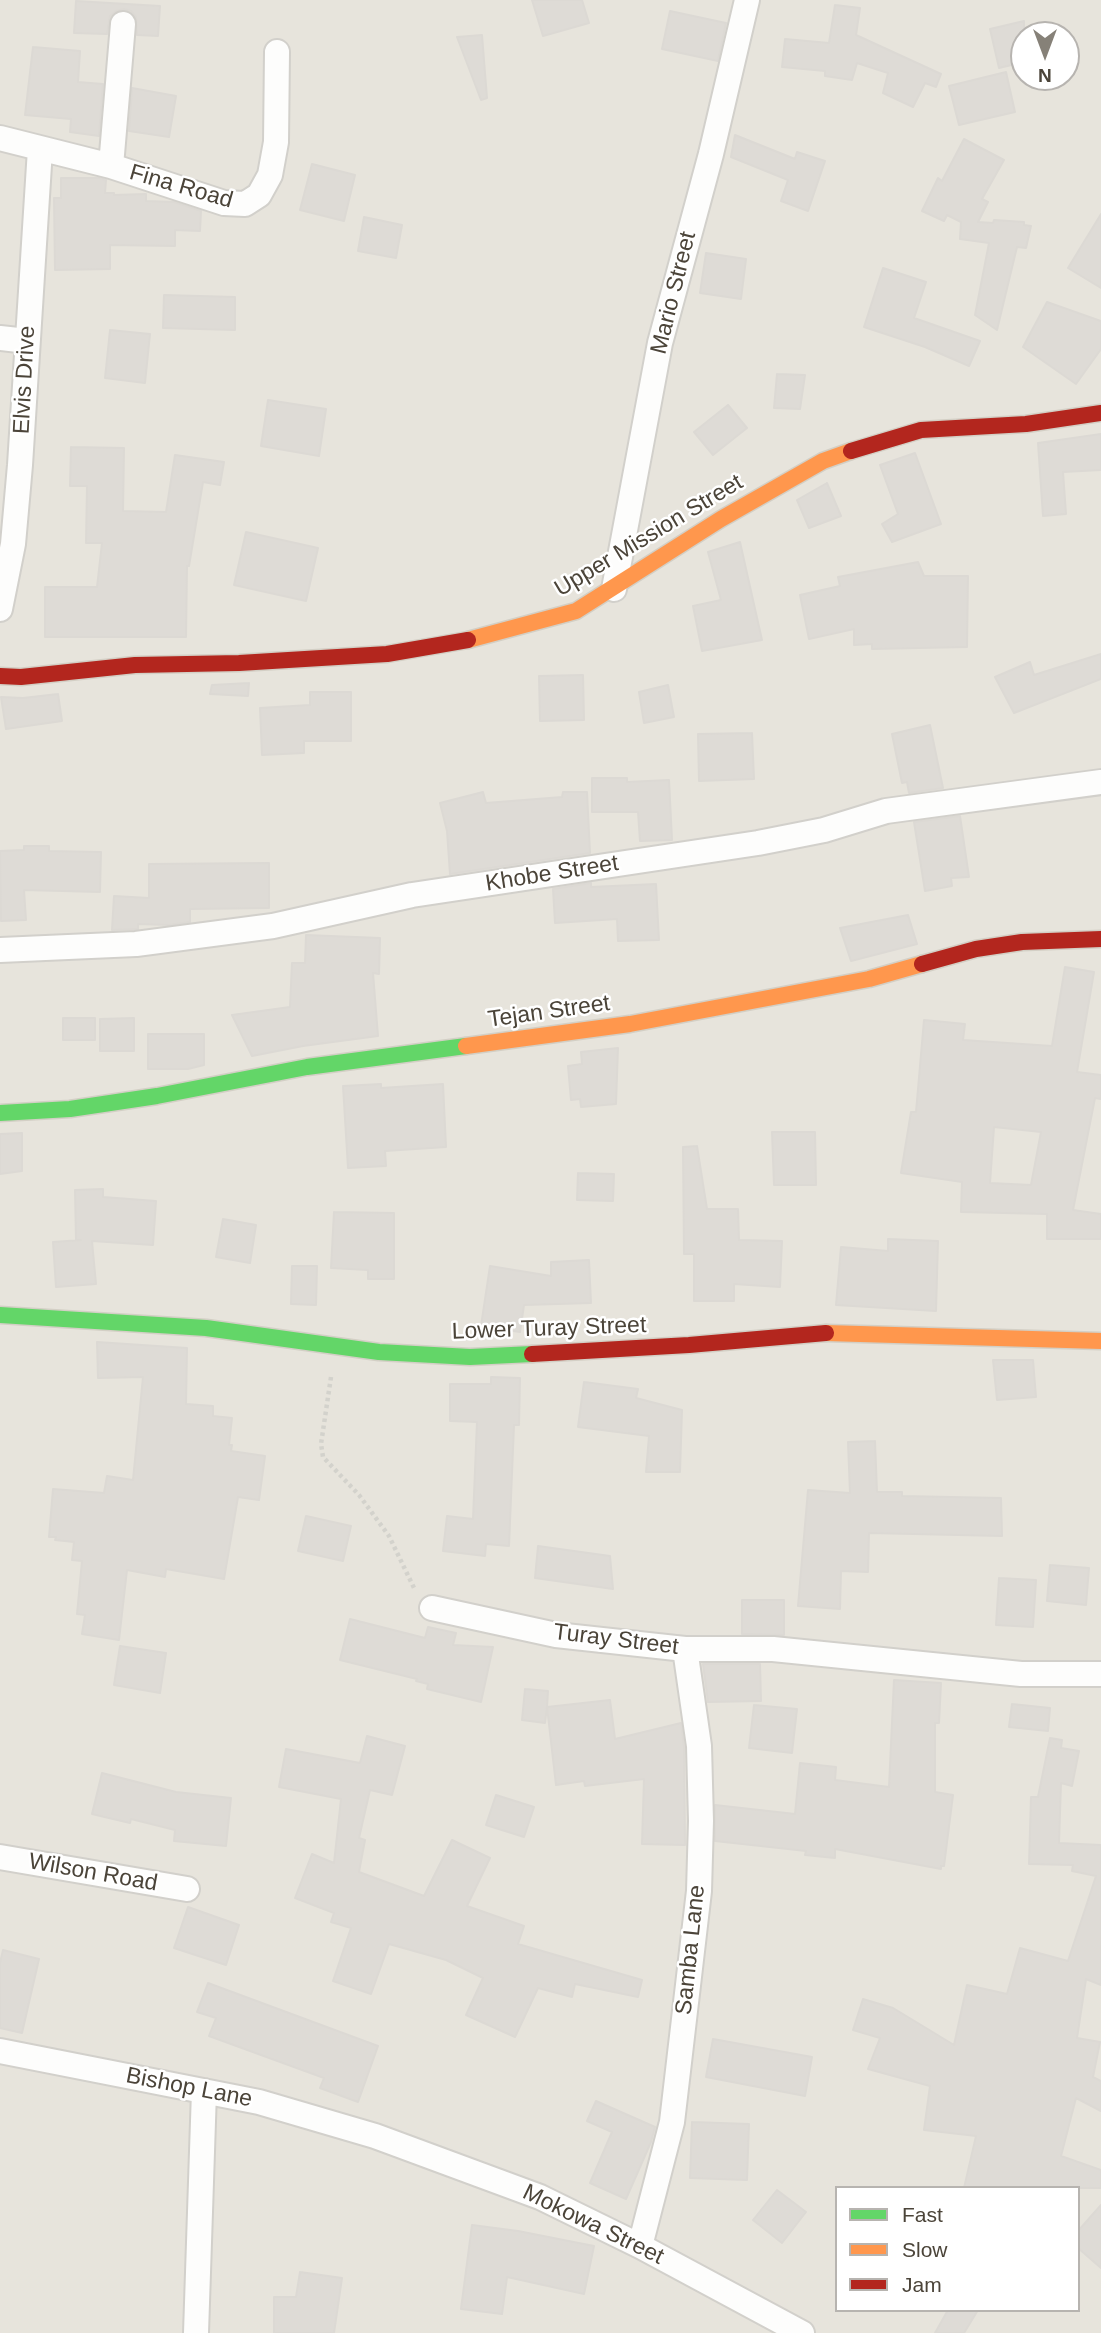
<!DOCTYPE html>
<html>
<head>
<meta charset="utf-8">
<style>
	body { margin:0 }
	#map { position:relative; width:1101px; height:2333px; overflow:hidden; background:#f4f2ee; font-family:Arial,sans-serif }
	canvas { display:block }
	.legend { position:absolute; left:835px; top:2186px; width:245px; height:126px; box-sizing:border-box; background:#fff; border:2px solid #b7b4b0; margin:0; padding:9px 12px; list-style:none; font-size:21px; color:#4b4439 }
	.legend li { display:flex; align-items:center; gap:14px; height:35px }
	.legend b { width:35px; border:2px solid #b7b4b0 }
	.north { position:absolute; left:1010px; top:21px; width:70px; height:70px; box-sizing:border-box; background:#fff; border:2px solid #b7b4b0; border-radius:50%; rotate:180deg; font-size:19px; font-weight:700; line-height:28px; text-align:center; color:#4b4439 }
	.north::after { content:''; display:block; margin:auto; width:24px; height:32px; background:#868178; clip-path:polygon(50% 0,100% 100%,50% 72%,0 100%) }
</style>
</head>
<body>
<div id="map">
<canvas width="1101" height="2333"></canvas>
<ul class="legend">
<li><b style="height:9px;background:#63d668"></b>Fast</li>
<li><b style="height:9px;background:#ff974d"></b>Slow</li>
<li><b style="height:9px;background:#b3261e"></b>Jam</li>
</ul>
<div class="north">N</div>
</div>
<script>
const c = document.querySelector('canvas').getContext('2d');
c.lineJoin = 'round';
function paint(path, color) {
  c.fillStyle = color;
  c.fill(path, 'evenodd');
}
function poly(rows) {
  const path = new Path2D();
  for (const r of rows) {
    path.moveTo(r[0], r[1]);
    for (let i = 2; i < r.length; i += 2) path.lineTo(r[i], r[i + 1]);
  }
  return path;
}
function stroke(path, color, width, dash) {
  c.strokeStyle = color;
  c.lineWidth = width;
  c.lineCap = dash ? 'butt' : 'round';
  c.setLineDash(dash || []);
  c.stroke(path);
}
function write(font, color, halo, rows, align = 'center') {
  c.font = font + ' Arial,sans-serif';
  c.lineWidth = 5;
  c.setLineDash([]);
  c.textBaseline = 'middle';
  c.strokeStyle = halo;
  c.fillStyle = color;
  for (const [text, x, y, turn = 0] of rows) {
    c.save();
    c.translate(x, y);
    c.rotate((+turn || 0) * Math.PI / 180);
    c.textAlign = isNaN(turn) ? turn : align;
    if (halo) c.strokeText(text, 0, 0);
    c.fillText(text, 0, 0);
    c.restore();
  }
}
const residential = poly([
	[0,0,1101,0,1101,2333,0,2333],
	[1024,35,1066,35,1066,77,1024,77],
	[837,2188,1078,2188,1078,2310,837,2310]
]);
const building = poly([
	[532,0,582,0,589,23,543,36,532,0],
	[76,1,160,6,158,36,137,35,136,17,131,11,124,9,116,11,110,16,107,34,74,33,76,1],
	[835,5,860,8,856,35,941,74,936,87,925,83,913,107,883,93,888,73,857,63,852,80,825,76,825,71,782,67,785,39,829,43,835,5],
	[670,11,726,23,718,61,662,49,670,11],
	[1024,21,1024,62,999,68,990,29,1024,21],
	[482,35,487,98,481,100,457,37,482,35],
	[33,47,80,51,78,82,103,84,99,136,70,132,71,119,25,115,33,47],
	[1006,72,1015,112,959,125,949,86,1006,72],
	[132,88,176,96,169,137,129,131,132,88],
	[735,135,795,159,797,152,825,161,808,211,781,201,788,180,731,157,735,135],
	[964,139,1004,160,982,199,988,202,978,222,993,223,994,220,1024,222,1024,225,1031,226,1026,248,1017,247,997,330,975,315,989,243,960,239,961,222,947,215,944,221,922,211,938,178,942,181,964,139],
	[312,164,355,175,344,221,300,210,312,164],
	[61,178,99,178,106,180,105,193,114,193,114,195,146,194,146,201,174,202,201,211,200,231,175,230,175,246,110,245,110,269,55,270,54,198,61,198,61,178],
	[1101,214,1101,288,1068,268,1101,214],
	[364,217,402,225,396,258,358,251,364,217],
	[706,253,746,259,741,299,700,293,706,253],
	[883,268,926,282,914,318,980,341,969,366,925,347,864,327,883,268],
	[164,295,235,297,235,330,163,328,164,295],
	[1047,302,1101,321,1101,349,1076,384,1023,347,1047,302],
	[110,330,150,334,145,383,105,378,110,330],
	[777,374,805,375,800,409,774,408,777,374],
	[268,400,326,409,319,456,261,446,268,400],
	[728,405,747,428,713,455,694,432,728,405],
	[1101,434,1101,470,1063,472,1066,514,1043,516,1038,443,1101,434],
	[71,447,124,448,123,511,166,512,175,455,224,462,220,485,203,482,189,566,187,566,186,637,45,637,45,587,97,587,102,543,86,543,87,486,70,486,71,447],
	[915,453,941,524,892,542,882,524,898,514,880,465,915,453],
	[827,483,841,516,809,528,797,500,827,483],
	[246,532,318,548,306,601,234,585,246,532],
	[740,542,762,640,702,651,693,606,721,600,708,552,740,542],
	[918,562,924,576,968,576,967,647,872,649,872,644,854,645,854,629,809,639,800,595,840,586,838,577,918,562],
	[1101,654,1101,679,1014,713,995,677,1030,662,1034,675,1101,654],
	[583,675,584,720,540,721,539,676,583,675],
	[249,683,248,696,210,694,212,685,249,683],
	[668,685,674,717,644,723,639,692,668,685],
	[310,692,351,692,351,741,304,741,304,753,262,755,260,708,310,705,310,692],
	[58,694,62,721,6,729,1,697,23,698,58,694],
	[930,725,943,788,909,793,907,782,902,783,892,734,930,725],
	[752,733,754,779,699,781,698,734,752,733],
	[592,778,627,778,627,782,669,780,672,840,640,841,638,812,592,812,592,778],
	[483,792,486,803,562,797,563,792,587,792,590,853,450,874,447,831,440,803,483,792],
	[960,816,969,877,951,878,952,886,925,891,914,822,960,816],
	[24,846,49,846,49,851,101,852,100,892,24,890,26,920,1,921,0,851,24,850,24,846],
	[269,863,269,908,190,909,190,922,169,925,138,924,138,929,112,930,114,896,149,898,149,864,269,863],
	[591,883,591,887,656,884,659,940,618,941,617,919,555,923,553,889,591,883],
	[908,915,917,944,851,961,840,928,908,915],
	[306,935,380,938,379,974,373,973,378,1036,303,1046,252,1056,232,1015,290,1007,292,963,305,963,306,935],
	[1065,967,1094,972,1077,1072,1101,1075,1101,1099,1095,1098,1073,1210,1101,1214,1101,1239,1047,1239,1047,1214,961,1212,962,1182,901,1173,911,1112,916,1112,924,1020,965,1024,963,1040,1052,1046,1065,967],
	[994,1127,1041,1132,1031,1185,990,1183,994,1127],
	[63,1018,95,1018,95,1040,63,1040,63,1018],
	[134,1018,134,1051,100,1051,100,1019,134,1018],
	[148,1034,204,1034,204,1065,188,1069,148,1069,148,1034],
	[618,1048,616,1104,581,1107,580,1099,571,1100,568,1066,582,1064,581,1052,618,1048],
	[381,1084,381,1088,443,1084,446,1147,385,1151,386,1166,348,1168,343,1086,381,1084],
	[772,1132,815,1132,816,1185,774,1185,772,1132],
	[22,1133,22,1171,0,1174,0,1134,22,1133],
	[697,1146,707,1209,738,1209,739,1240,782,1241,780,1287,734,1284,734,1301,694,1301,694,1254,684,1254,683,1147,697,1146],
	[578,1173,614,1174,613,1201,577,1200,578,1173],
	[103,1189,103,1197,156,1201,153,1245,92,1241,96,1284,56,1287,53,1242,81,1240,76,1240,75,1190,103,1189],
	[334,1212,394,1213,394,1279,368,1279,368,1270,331,1268,334,1212],
	[223,1219,256,1225,250,1263,216,1257,223,1219],
	[888,1239,938,1241,936,1311,836,1305,841,1247,888,1251,888,1239],
	[589,1260,591,1303,524,1305,520,1332,481,1326,490,1266,551,1276,551,1262,589,1260],
	[292,1266,317,1266,316,1305,291,1304,292,1266],
	[97,1342,187,1348,186,1404,213,1406,213,1416,232,1418,229,1445,232,1445,231,1451,265,1456,259,1500,238,1497,224,1579,166,1569,165,1577,127,1570,119,1640,82,1634,85,1615,77,1614,82,1561,72,1560,74,1542,55,1540,56,1537,49,1537,53,1489,104,1493,107,1476,133,1480,143,1377,98,1378,97,1342],
	[993,1360,1033,1360,1036,1397,997,1400,993,1360],
	[491,1377,520,1378,519,1425,514,1425,509,1546,486,1544,485,1556,443,1551,447,1516,473,1519,477,1422,450,1421,450,1384,491,1384,491,1377],
	[584,1382,638,1389,636,1398,682,1410,680,1472,646,1472,649,1436,578,1427,584,1382],
	[875,1441,877,1492,902,1492,902,1496,1001,1498,1002,1536,869,1533,868,1572,841,1571,840,1609,798,1606,808,1490,850,1493,848,1442,875,1441],
	[306,1516,351,1526,343,1561,298,1551,306,1516],
	[538,1546,610,1556,613,1589,535,1578,538,1546],
	[1050,1565,1089,1568,1086,1605,1047,1601,1050,1565],
	[999,1578,1036,1580,1033,1627,996,1625,999,1578],
	[742,1600,784,1600,784,1635,742,1634,742,1600],
	[350,1619,425,1638,428,1627,456,1633,453,1645,493,1647,481,1702,427,1689,428,1684,416,1681,417,1679,340,1660,350,1619],
	[120,1646,166,1653,160,1693,114,1685,120,1646],
	[703,1664,760,1664,761,1701,708,1702,703,1664],
	[894,1680,941,1683,939,1723,935,1723,935,1792,953,1795,944,1866,941,1866,941,1869,835,1849,835,1858,805,1855,806,1851,715,1841,715,1805,795,1814,800,1763,836,1767,835,1780,889,1787,894,1680],
	[525,1689,548,1691,547,1707,610,1700,615,1739,681,1723,684,1747,685,1845,642,1844,644,1779,585,1786,584,1781,556,1785,547,1707,545,1723,522,1720,525,1689],
	[1012,1704,1050,1708,1048,1731,1009,1727,1012,1704],
	[754,1705,797,1709,792,1753,749,1748,754,1705],
	[367,1736,405,1746,392,1795,370,1790,359,1838,365,1840,359,1872,424,1896,452,1840,490,1858,467,1906,524,1926,518,1944,642,1980,638,1997,575,1984,572,1997,538,1988,515,2037,466,2015,483,1978,446,1960,389,1944,371,1994,333,1981,351,1928,331,1922,334,1913,295,1898,312,1854,334,1863,341,1799,279,1787,286,1749,360,1763,367,1736],
	[1050,1738,1062,1740,1061,1748,1079,1751,1072,1786,1061,1783,1059,1843,1101,1845,1101,1985,1086,1979,1077,2038,1100,2042,1093,2077,1101,2081,1101,2111,1076,2098,1061,2156,1101,2170,1101,2188,964,2188,976,2136,924,2130,930,2086,868,2069,880,2038,853,2030,863,1999,893,2008,954,2045,967,1985,1007,1994,1020,1948,1068,1961,1096,1876,1072,1871,1073,1865,1029,1864,1031,1797,1038,1797,1050,1738],
	[102,1773,176,1792,231,1798,226,1846,174,1841,175,1830,131,1819,130,1823,92,1814,102,1773],
	[496,1795,534,1807,524,1837,486,1825,496,1795],
	[188,1907,239,1925,226,1965,174,1948,188,1907],
	[3,1950,39,1959,22,2033,0,2028,0,1963,3,1950],
	[208,1983,378,2046,358,2102,320,2088,324,2078,209,2036,216,2018,197,2012,208,1983],
	[713,2039,812,2057,805,2096,706,2077,713,2039],
	[596,2101,655,2127,651,2142,626,2199,590,2183,612,2132,587,2121,596,2101],
	[692,2122,749,2124,747,2180,690,2178,692,2122],
	[777,2190,806,2212,782,2243,753,2220,777,2190],
	[1101,2205,1101,2268,1078,2248,1078,2231,1101,2205],
	[472,2225,518,2231,594,2246,584,2294,507,2277,502,2314,461,2309,472,2225],
	[300,2272,342,2278,334,2333,274,2333,274,2297,296,2297,300,2272],
	[948,2310,978,2310,964,2333,935,2333,948,2310]
]);
const path = poly([
	[331,1377,321,1444,323,1457,359,1495,389,1536,415,1590]
]);
const street = poly([
	[0,138,111,166,224,203,245,204,259,195,270,175,276,142,277,52],
	[111,166,123,24],
	[0,338,27,341],
	[614,589,660,343,711,154,747,0],
	[0,609,13,544,20,465,40,149],
	[0,950,136,944,273,926,412,895,758,843,824,830,886,811,1101,782],
	[432,1608,556,1635,685,1649,773,1649,1021,1674,1101,1674],
	[0,1857,187,1889],
	[0,2051,259,2102,375,2136,540,2197,640,2246,802,2333],
	[640,2246,672,2122,699,1891,701,1821,699,1746,685,1649],
	[196,2333,204,2091]
]);
const fast = poly([
	[0,1113,70,1109,157,1096,307,1067,466,1046],
	[0,1315,206,1328,379,1352,470,1357,532,1354]
]);
const slow = poly([
	[468,640,576,611,721,519,823,461,851,451],
	[466,1046,630,1024,869,979,922,964],
	[826,1333,1101,1341]
]);
const jam = poly([
	[851,451,921,430,1026,424,1101,413],
	[0,676,21,677,135,665,239,663,387,654,468,640],
	[922,964,976,949,1022,942,1101,939],
	[532,1354,689,1345,826,1333]
]);
const streetNames = [
	["Fina Road",181,187,16],
	["Mario Street",674,293,-76],
	["Elvis Drive",25,380,-87],
	["Upper Mission Street",649,536,-31],
	["Khobe Street",552,874,-9],
	["Tejan Street",549,1012,-8],
	["Lower Turay Street",549,1329,-2],
	["Turay Street",616,1640,7],
	["Wilson Road",93,1873,10],
	["Samba Lane",691,1950,-84],
	["Bishop Lane",189,2088,11],
	["Mokowa Street",593,2225,26]
];
paint(residential, '#e7e4dc');
paint(building, '#dedbd6');
stroke(building, '#dcd9d4', 2);
stroke(street, '#d2d0cb', 28);
stroke(fast, '#d3cfc5', 19);
stroke(slow, '#d3cfc5', 19);
stroke(jam, '#d3cfc5', 19);
stroke(path, '#d3d2cc', 4.5, [3.5, 3.5]);
stroke(street, '#fdfdfc', 24);
stroke(fast, '#63d668', 16);
stroke(slow, '#ff974d', 16);
stroke(jam, '#b3261e', 16);
write('23px', '#4b4439', '#fff', streetNames);
</script>
</body>
</html>
